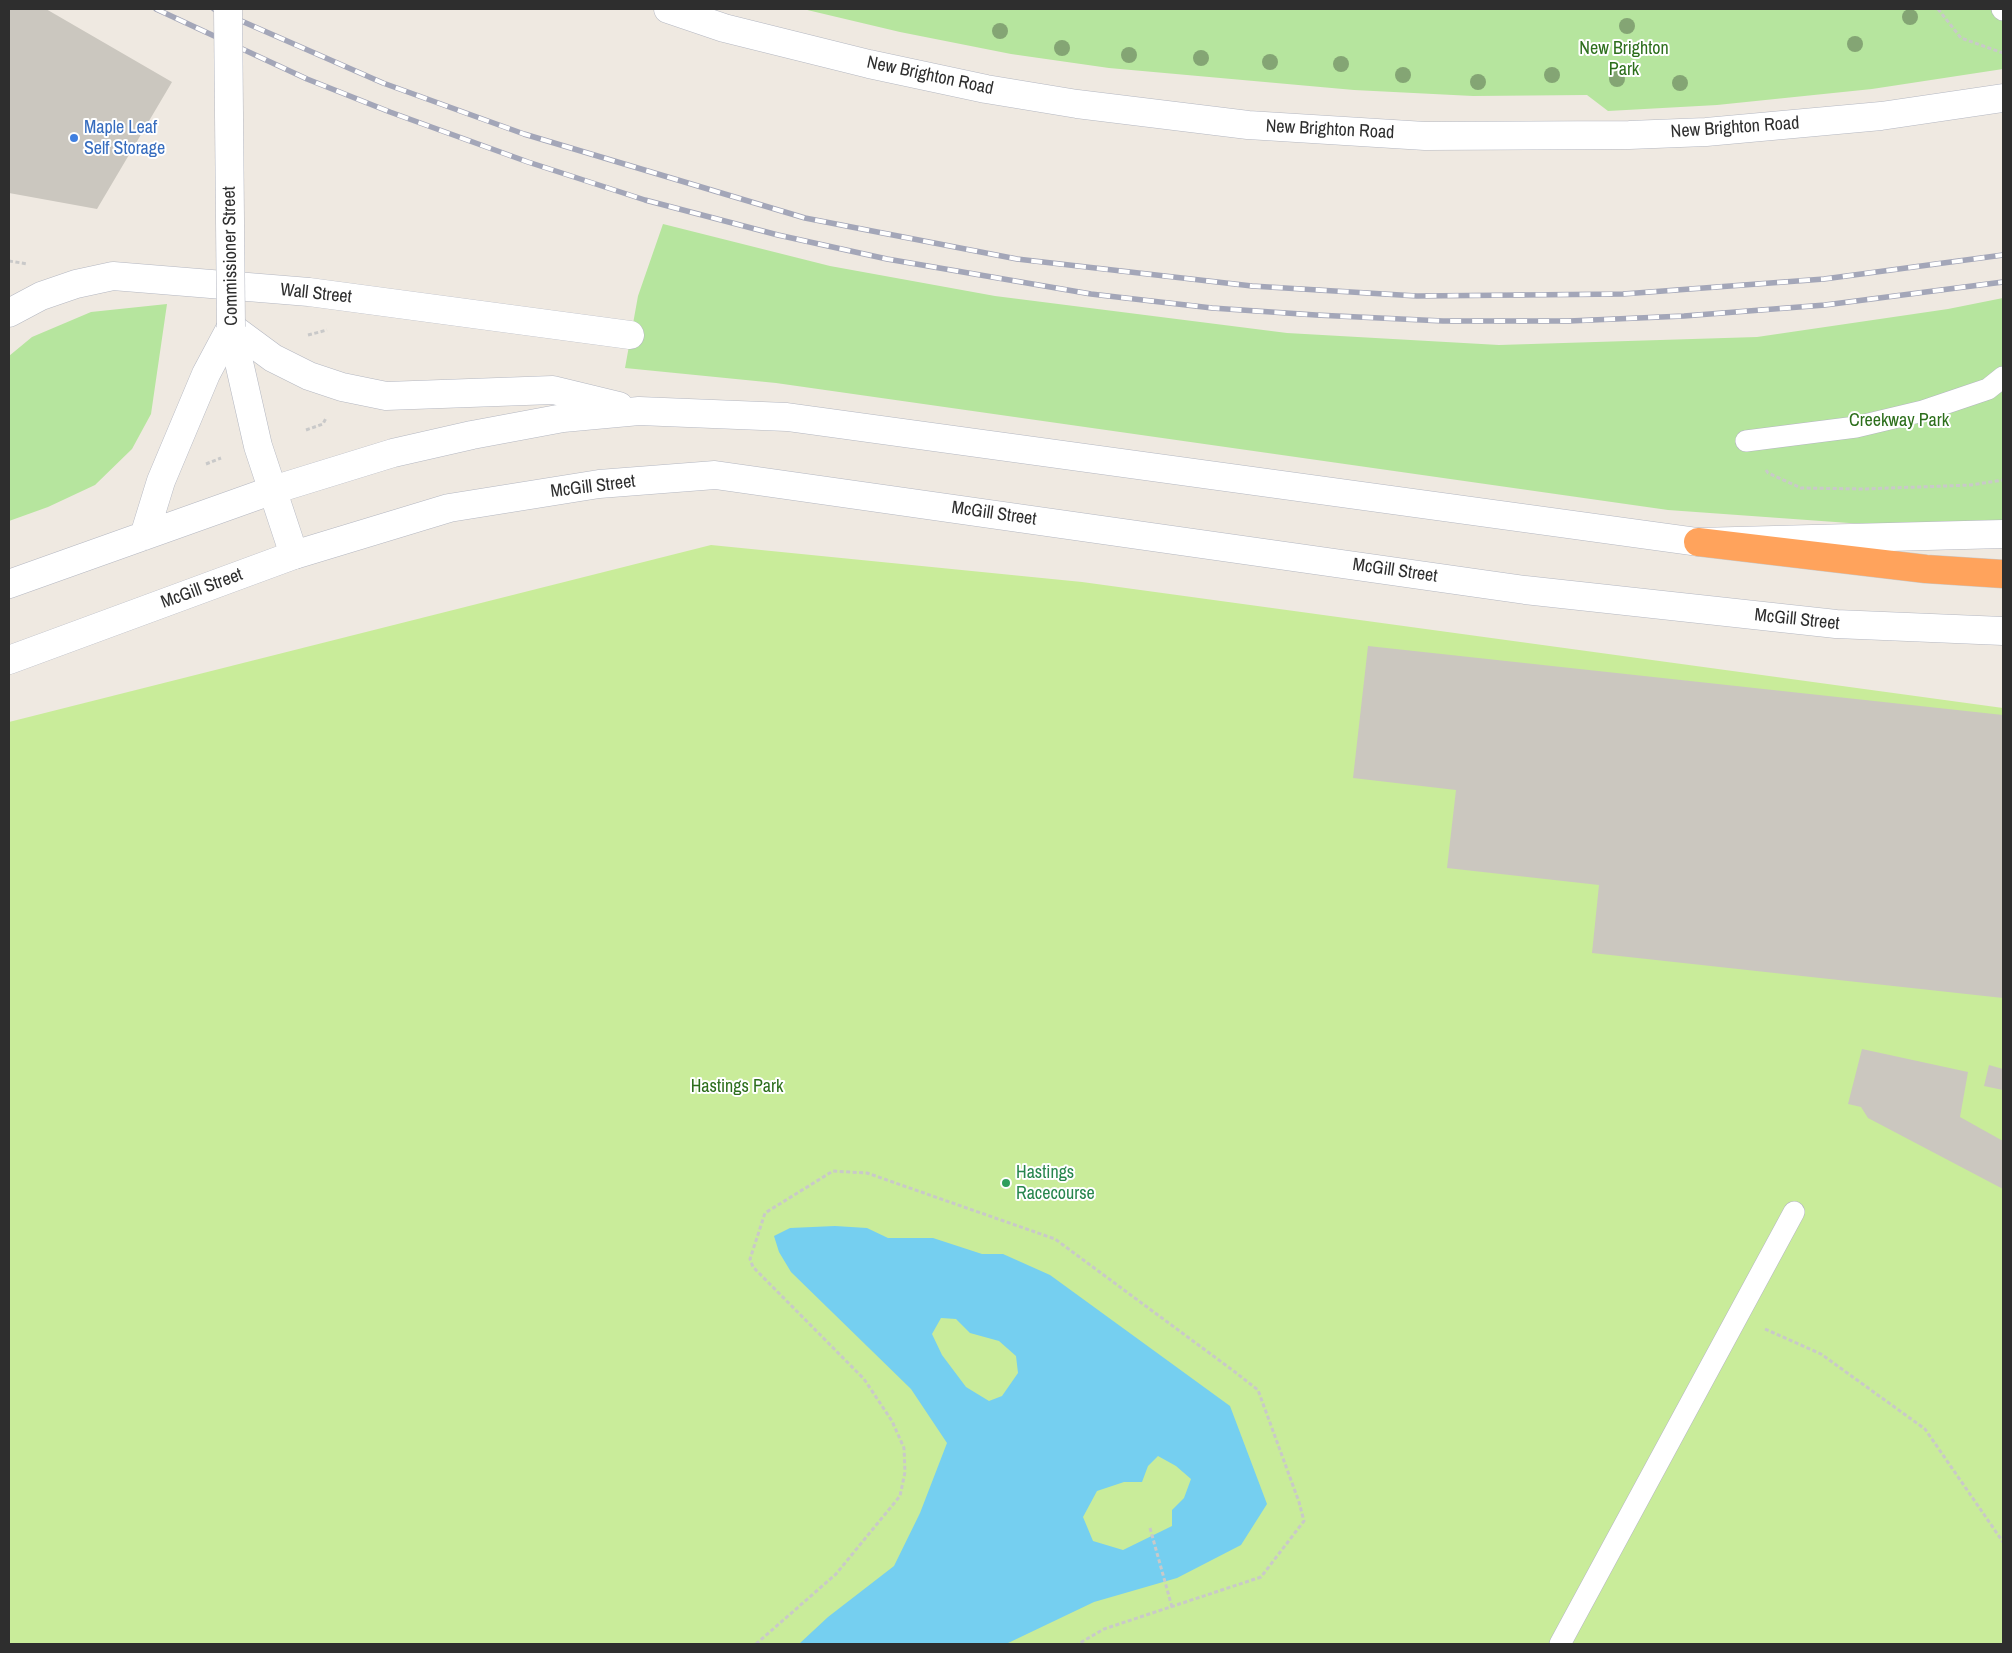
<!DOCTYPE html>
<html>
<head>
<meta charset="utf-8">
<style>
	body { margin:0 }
	#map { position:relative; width:2012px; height:1653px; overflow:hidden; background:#efe9e1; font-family:"Archivo Narrow",sans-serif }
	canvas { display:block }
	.frame { position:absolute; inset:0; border:10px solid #2e2e2e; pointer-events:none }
</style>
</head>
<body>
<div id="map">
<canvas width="2012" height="1653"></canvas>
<div class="frame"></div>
</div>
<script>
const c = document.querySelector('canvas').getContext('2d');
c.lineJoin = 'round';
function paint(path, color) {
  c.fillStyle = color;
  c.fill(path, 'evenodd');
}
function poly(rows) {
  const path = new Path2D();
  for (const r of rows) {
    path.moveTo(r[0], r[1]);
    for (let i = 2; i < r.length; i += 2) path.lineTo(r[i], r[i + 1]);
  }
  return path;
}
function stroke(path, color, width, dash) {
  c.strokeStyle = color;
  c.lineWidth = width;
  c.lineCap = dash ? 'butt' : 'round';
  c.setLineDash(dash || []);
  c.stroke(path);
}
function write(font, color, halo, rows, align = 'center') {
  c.font = font + ' "Archivo Narrow",sans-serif';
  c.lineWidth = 4;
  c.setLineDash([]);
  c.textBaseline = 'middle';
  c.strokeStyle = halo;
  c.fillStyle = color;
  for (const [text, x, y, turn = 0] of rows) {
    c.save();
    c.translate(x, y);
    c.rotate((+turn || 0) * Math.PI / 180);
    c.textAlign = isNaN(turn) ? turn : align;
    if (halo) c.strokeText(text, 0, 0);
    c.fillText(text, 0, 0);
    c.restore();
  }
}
const green = poly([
	[803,9,2003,9,2003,69,1872,89,1717,105,1608,111,1587,95,1473,96,1354,90,1109,68,1011,54,900,32],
	[663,224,830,266,995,296,1287,333,1499,345,1757,337,1948,309,2003,298,2003,522,1877,525,1668,510,776,383,625,368,638,296],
	[167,304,151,414,132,449,95,485,48,507,9,521,9,356,32,337,91,312]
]);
const pitch = poly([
	[711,545,1082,582,2003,708,2003,1644,9,1644,9,722]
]);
const water = poly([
	[835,1226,867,1228,888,1238,933,1238,982,1254,1003,1254,1050,1275,1230,1406,1267,1504,1241,1545,1177,1578,1094,1602,1006,1644,799,1644,828,1617,894,1566,920,1513,947,1443,911,1389,791,1272,779,1252,774,1236,790,1228],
	[941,1318,956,1319,970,1333,999,1341,1016,1356,1018,1373,1002,1396,989,1401,966,1387,942,1355,932,1334],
	[1158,1456,1176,1466,1191,1479,1184,1498,1172,1510,1172,1526,1123,1550,1093,1541,1083,1517,1097,1491,1124,1482,1142,1482,1148,1466]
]);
const building = poly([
	[9,9,46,9,172,82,97,209,9,193],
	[1368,646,2003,715,2003,998,1592,953,1599,885,1447,868,1456,790,1353,778],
	[1862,1049,1968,1072,1960,1117,2003,1141,2003,1189,1868,1118,1861,1107,1848,1104],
	[1989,1065,2003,1069,2003,1090,1984,1086]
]);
const path = poly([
	[1938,9,1961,38,2003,53],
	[9,261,28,264],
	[308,335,327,330],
	[306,430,323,424,326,418],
	[206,464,221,458],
	[1766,470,1768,473,1801,488,1865,489,1971,485,2003,480],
	[1765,1329,1821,1354,1925,1429,2003,1542],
	[1150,1528,1172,1607],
	[756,1644,836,1574,900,1496,905,1472,904,1448,892,1421,864,1379,753,1267,750,1259,765,1213,833,1171,867,1173,1055,1239,1235,1372,1258,1390,1299,1502,1304,1521,1261,1577,1104,1629,1078,1644]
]);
const lane = poly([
	[2002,9,2003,10],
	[1746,441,1856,427,1923,411,1988,389,2003,377],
	[1560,1644,1794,1212]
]);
const street = poly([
	[668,9,724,28,869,64,986,89,1077,104,1248,125,1425,136,1629,135,1706,132,1881,116,2003,98],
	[9,313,41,296,76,284,113,276,309,292,630,335],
	[231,327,258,446,294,555]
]);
const secondary = poly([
	[144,536,161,481,206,374,231,327,273,358,309,376,342,387,386,396,553,390,619,406],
	[9,584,273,490,393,453,472,435,563,418,639,411,787,417,1698,542,2003,534],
	[9,660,294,555,449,508,599,484,715,475,1525,590,1836,624,2003,631]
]);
const highway = poly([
	[1698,542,1926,569,2003,574]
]);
const rail = poly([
	[156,9,307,79,390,112,528,162,645,200,778,235,887,259,1091,294,1212,308,1316,315,1443,321,1569,321,1684,316,1825,305,2003,282],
	[214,9,383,83,524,134,805,218,1017,259,1252,286,1417,296,1623,294,1824,279,2003,255]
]);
const streetBridge = poly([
	[228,9,231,327]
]);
const trees = [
	[1910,17],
	[1627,26],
	[1000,31],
	[1855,44],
	[1062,48],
	[1129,55],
	[1201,58],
	[1270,62],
	[1341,64],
	[1403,75],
	[1552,75],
	[1617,79],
	[1478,82],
	[1680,83]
];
const markers = [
	[74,138,5,"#3f7fe0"],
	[1006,1183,5,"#2e9e5b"]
];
const parkNames = [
	["New Brighton",1624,49],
	["Park",1624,70],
	["Creekway Park",1899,421],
	["Hastings Park",737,1087]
];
const streetNames = [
	["New Brighton Road",930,76,12],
	["New Brighton Road",1735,128,-4],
	["New Brighton Road",1330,130,3],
	["Commissioner Street",231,256,-91],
	["Wall Street",316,294,6],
	["McGill Street",593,487,-7],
	["McGill Street",994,514,8],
	["McGill Street",1395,571,8],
	["McGill Street",202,589,-20],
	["McGill Street",1797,620,6]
];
const shopNames = [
	["Maple Leaf",84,128],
	["Self Storage",84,149]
];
const leisureNames = [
	["Hastings",1016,1173],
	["Racecourse",1016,1194]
];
paint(green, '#b6e59e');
paint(pitch, '#c9ec9a');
paint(water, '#75cff0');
paint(building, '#cbc7bf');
stroke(lane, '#b4b7c1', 22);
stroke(street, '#b4b7c1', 29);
stroke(secondary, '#b4b7c1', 29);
stroke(highway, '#c9c9c9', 29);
stroke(path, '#c9c9c9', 3, [4, 2.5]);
stroke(lane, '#fff', 21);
stroke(street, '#fff', 28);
stroke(secondary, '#fff', 28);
stroke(highway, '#ffa35c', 28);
stroke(rail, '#a3a6b8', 5.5);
stroke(rail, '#fff', 4, [11]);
stroke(streetBridge, '#b4b7c1', 29, []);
stroke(streetBridge, '#fff', 28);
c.fillStyle = '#84a574';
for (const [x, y] of trees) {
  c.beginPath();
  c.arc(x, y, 8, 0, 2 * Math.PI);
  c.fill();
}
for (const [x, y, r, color] of markers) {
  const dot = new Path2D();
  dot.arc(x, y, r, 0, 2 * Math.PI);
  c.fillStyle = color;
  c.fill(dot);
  stroke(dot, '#fff', 2);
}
write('18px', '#2c6e1b', '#fff', parkNames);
write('18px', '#2e2e2e', '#fff', streetNames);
write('18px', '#366cbe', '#fff', shopNames, 'left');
write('18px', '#27864d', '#fff', leisureNames, 'left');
</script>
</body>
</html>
